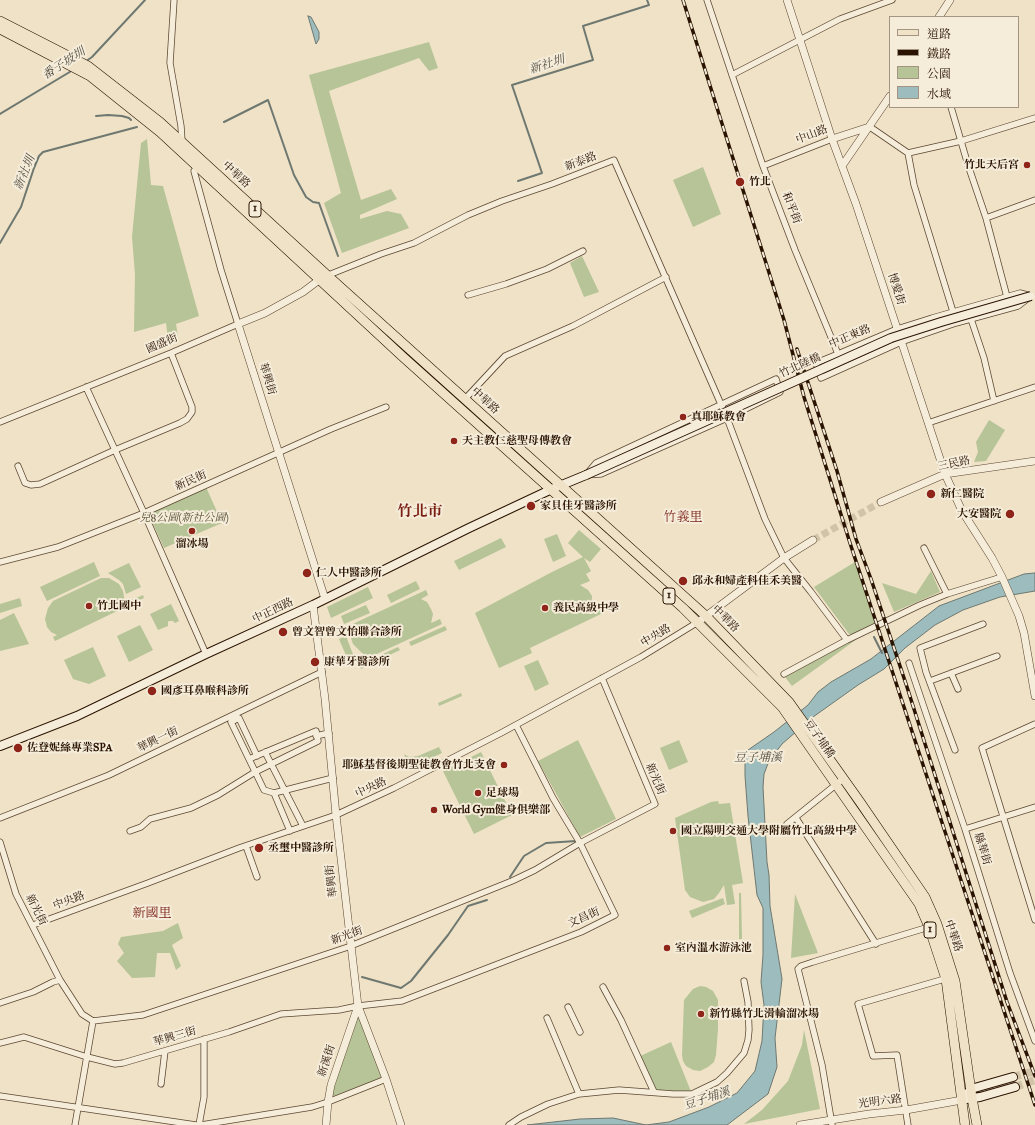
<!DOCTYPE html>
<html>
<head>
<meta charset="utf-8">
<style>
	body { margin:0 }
	#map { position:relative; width:1035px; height:1125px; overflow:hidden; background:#efe2c6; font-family:"IM FELL Great Primer","Noto Serif TC",serif }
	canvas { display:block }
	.legend { position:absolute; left:889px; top:16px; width:130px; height:92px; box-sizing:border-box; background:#f5ecda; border:1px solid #a49583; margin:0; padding:5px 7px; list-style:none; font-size:12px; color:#2a1300 }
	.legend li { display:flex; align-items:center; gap:8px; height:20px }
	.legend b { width:20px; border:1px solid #a49583 }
</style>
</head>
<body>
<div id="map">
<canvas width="1035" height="1125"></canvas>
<ul class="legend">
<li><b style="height:5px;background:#efe2c6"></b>道路</li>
<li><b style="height:5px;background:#2a1300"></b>鐵路</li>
<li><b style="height:11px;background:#b6c497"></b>公園</li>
<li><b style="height:11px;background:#9cbcbd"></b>水域</li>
</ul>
</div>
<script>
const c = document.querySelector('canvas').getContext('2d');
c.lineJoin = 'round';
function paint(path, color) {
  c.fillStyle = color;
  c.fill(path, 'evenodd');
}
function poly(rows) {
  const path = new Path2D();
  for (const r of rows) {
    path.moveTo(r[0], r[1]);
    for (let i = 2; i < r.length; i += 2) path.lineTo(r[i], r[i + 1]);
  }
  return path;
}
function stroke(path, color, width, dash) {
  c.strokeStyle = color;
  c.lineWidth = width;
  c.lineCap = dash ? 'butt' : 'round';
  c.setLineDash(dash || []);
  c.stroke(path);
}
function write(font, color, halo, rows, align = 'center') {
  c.font = font + ' "IM FELL Great Primer","Noto Serif TC",serif';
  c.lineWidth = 4;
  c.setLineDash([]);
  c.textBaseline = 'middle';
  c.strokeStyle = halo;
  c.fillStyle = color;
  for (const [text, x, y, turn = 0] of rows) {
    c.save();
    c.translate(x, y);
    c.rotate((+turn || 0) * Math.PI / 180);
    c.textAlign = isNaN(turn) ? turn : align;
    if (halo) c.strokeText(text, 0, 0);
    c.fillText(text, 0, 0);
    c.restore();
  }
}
const green = poly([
	[429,42,438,68,429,71,419,58,329,91,361,200,391,189,397,199,360,215,360,219,387,211,401,214,409,228,342,253,324,203,341,193,309,75],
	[147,139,151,185,163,186,199,316,176,324,178,336,168,339,166,323,134,332,135,274,132,237,141,143],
	[703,167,721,214,693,227,673,180],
	[582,256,599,292,584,297,570,263],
	[989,420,1005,430,986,461,974,462,978,452,976,442],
	[206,487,222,523,164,548,148,513],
	[579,530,601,549,590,562,584,558,591,571,586,574,590,581,580,585,588,590,592,596,591,610,600,606,603,613,530,648,532,653,499,668,475,613,552,572,583,557,568,543],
	[557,534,566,556,553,562,544,539],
	[501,538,506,547,459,570,454,561],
	[94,562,100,576,47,601,40,587],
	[855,562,875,624,854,635,849,634,814,587],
	[129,563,141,587,126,594,123,584,119,580,108,573],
	[931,571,940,592,894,612,882,583,916,594],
	[101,578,109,578,119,584,123,591,125,603,143,595,144,598,55,641,53,637,57,635,51,632,47,627,45,619,48,608,53,601],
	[416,581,420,589,391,603,387,595],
	[368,587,373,598,331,618,327,607],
	[426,590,428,595,421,599,427,602,431,609,433,614,431,623,440,619,442,624,357,663,355,659,364,655,353,644,351,638,355,630,347,634,344,628],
	[20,598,22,606,0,613,0,604],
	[171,604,179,621,175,623,173,621,169,621,168,622,168,626,158,630,150,614],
	[366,605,370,613,344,624,341,616],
	[14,613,29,644,0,651,0,620],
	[140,625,153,650,129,662,117,636],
	[445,626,447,630,411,646,409,642],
	[864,634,792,686,785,677],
	[346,636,354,657,348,660,339,639],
	[93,647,106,676,89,684,73,679,64,660],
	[398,647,400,650,361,669,359,665],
	[538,660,549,684,535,691,524,666],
	[461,693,462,696,439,706,438,703],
	[578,740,616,819,580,837,538,761],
	[679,740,688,762,669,770,660,748],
	[439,747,442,753,410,768,404,754,409,757,418,756],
	[481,752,512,815,474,834,443,771],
	[718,801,719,804,730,803,743,883,732,885,735,904,727,905,724,885,719,893,714,899,703,902,690,897,685,890,675,818,711,802],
	[739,893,741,893,742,939,739,939],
	[795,894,818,953,791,958],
	[723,898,725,904,692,918,689,911],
	[178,923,183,938,172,945,181,966,176,970,170,953,157,953,155,977,132,978,117,961,124,953,118,944,121,937,163,931],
	[700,986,706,987,713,991,718,1000,718,1029,716,1055,714,1062,708,1067,700,1071,693,1070,686,1066,683,1061,682,1055,684,1000,693,989],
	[358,1014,382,1078,331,1097],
	[804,1030,820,1109,744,1124,762,1110,788,1081,802,1045],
	[671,1042,692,1094,654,1092,638,1057]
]);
const water = poly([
	[308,16,311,17,319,32,319,39,316,44,308,16],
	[1035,573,1035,591,1000,597,963,610,935,625,905,648,884,669,858,685,813,717,782,744,769,761,764,774,763,787,767,862,769,875,770,906,782,979,775,1038,777,1067,768,1094,727,1125,527,1125,580,1119,613,1118,646,1125,669,1122,709,1107,737,1093,755,1071,762,1041,764,1005,761,982,763,955,763,908,757,895,748,816,745,776,745,756,748,750,774,732,808,705,818,692,831,682,871,659,939,606,1024,574,1035,573]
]);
const stream = poly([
	[85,62,92,57,145,0],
	[0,114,73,70],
	[96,116,108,115,122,116,129,118,131,120],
	[224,122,268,100,294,175,306,197,313,202,319,203,338,256],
	[518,181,542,173,512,85,593,60,583,26,649,5,647,0],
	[0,243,21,207,34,168,39,156,43,152,137,127],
	[874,637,882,653],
	[510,877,524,856,546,843,576,841],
	[362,977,401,988,411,981,448,935,468,906,487,900]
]);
const tertiaryTunnel = poly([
	[813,540,881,502]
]);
const secondaryTunnel = poly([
	[1013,1077,1035,1071],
	[1015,1087,1035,1080]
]);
const minor = poly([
	[174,0,170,63,181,126,182,142],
	[707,0,732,75,763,166,795,250,838,354],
	[732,75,840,19,892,0],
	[951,107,968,165,986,218,1007,297],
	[870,127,908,153,914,185,954,315],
	[908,153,961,141,1035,118],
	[763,166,832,139],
	[986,218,1035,200],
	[326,276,381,254,414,243,468,215,502,201,552,184,614,160,727,418,765,519,784,558,811,592,847,640],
	[1020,293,1031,296,1018,306,956,323,901,342,821,378,816,363,838,354,897,329,932,318,1020,293],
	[468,295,506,284,547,269,583,251],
	[970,316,984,358,994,401],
	[776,379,780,392,727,418,601,474,586,475,596,463,776,379],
	[86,387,144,513,206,654],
	[465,399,505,356,573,326,666,277],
	[0,422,171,353,238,324,221,270,194,171,198,167],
	[928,423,1035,387],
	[18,466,25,483,31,485,40,484,115,450,180,423,187,419,192,412,192,407,171,353],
	[924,548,947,594],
	[0,562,58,547,144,513,331,429,386,407],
	[909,663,965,829,1010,973,1035,1041],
	[951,673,958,689],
	[784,674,847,640,920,605,947,594,1002,577],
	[930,681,997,656],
	[1035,724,982,748,1035,920],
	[316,736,329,733],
	[955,750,926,672,920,648,983,624],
	[265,752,303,826],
	[257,756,239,718,231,722,264,790,274,793,333,778],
	[274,793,290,831],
	[0,818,109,775,322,672],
	[796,818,876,944],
	[787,824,843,779],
	[965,829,1035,807],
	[130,831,141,827,150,819,191,808,218,795,255,772,318,741,316,731,249,759],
	[0,842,16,894,60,980,82,1014,93,1021,143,1015,348,947,512,881,535,870,580,843,655,804,602,678],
	[246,846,257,877],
	[33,925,148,883,239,848,336,815,394,788,501,733,641,657,698,622],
	[603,987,621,1020,654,1092],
	[0,1003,33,992,53,982,60,980],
	[568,1007,580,1032],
	[547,1018,579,1094],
	[0,1043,24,1037,87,1057,115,1064,123,1063,229,1032,281,1014,339,1010,358,1006,402,1001,581,932,615,915,580,843,553,798,516,725],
	[161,1084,165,1051],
	[0,1096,196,1125],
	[75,1125,93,1021],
	[199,1125,204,1097,204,1039],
	[201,1125,312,1107,328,1102,386,1079],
	[509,1125,521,1117,548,1104,579,1094,619,1090,673,1094,692,1094,717,1082,727,1073,744,1053,748,1040,749,1030,748,1002,744,981],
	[832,1125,822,1065,798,969,801,966,813,962,929,927],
	[908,1125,897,1055,873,1056,858,1004,948,978]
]);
const tertiary = poly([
	[787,0,832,139,856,204,945,474,962,511,992,558,1002,577,1019,616,1024,633,1035,696],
	[939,17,950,0],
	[832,139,869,127],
	[842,166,890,96],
	[319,280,303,292,265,313,238,324,325,599],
	[881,502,945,474,1035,461],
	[313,605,325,699,336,815,358,1006,386,1079,401,1125],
	[702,619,784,558,813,540],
	[326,1125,328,1102,331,1085,358,1006],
	[800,1125,869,1114,906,1110,962,1100]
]);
const secondary = poly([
	[0,746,77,716,206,654,313,605,469,528,552,489,586,475],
	[966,1099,980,1097,1015,1087],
	[962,1100,971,1089,1013,1077]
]);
const primary = poly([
	[0,21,88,66,160,122,327,275,706,616,789,702,860,802,925,897,937,924,955,981,972,1098,977,1125],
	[0,29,90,76,160,132,403,357,683,608,782,707,919,904,929,927,946,979,965,1125]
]);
const rail = poly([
	[683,0,784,320,804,397,850,543,1035,1105],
	[797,349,837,471,856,539,871,579,907,687,1007,1002,1035,1076]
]);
const secondaryBridge = poly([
	[586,475,891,338,941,322,1031,296]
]);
const markers = [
	[1027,165,4,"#8f2418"],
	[740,182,5,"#8f2418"],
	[683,417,4,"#8f2418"],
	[454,441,4,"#8f2418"],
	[931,494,5,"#8f2418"],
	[531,506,5,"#8f2418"],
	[1010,514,5,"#8f2418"],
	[192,531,4,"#8f2418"],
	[307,573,5,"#8f2418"],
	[683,581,5,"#8f2418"],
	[89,606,4,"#8f2418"],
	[545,608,4,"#8f2418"],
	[283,632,5,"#8f2418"],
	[315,662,5,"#8f2418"],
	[152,691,5,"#8f2418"],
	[18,748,5,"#8f2418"],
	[504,765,4,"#8f2418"],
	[478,793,4,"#8f2418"],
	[434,810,4,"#8f2418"],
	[673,831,4,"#8f2418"],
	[259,848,5,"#8f2418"],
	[667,948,4,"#8f2418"],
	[701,1014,4,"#8f2418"]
];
const shields = [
	[255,209,12],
	[669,596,12],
	[930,930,12]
];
const shieldNames = [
	["1",255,209],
	["1",669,596],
	["1",930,930]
];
const streetNames = [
	["中山路",812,135,-21],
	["新泰路",581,162,-21],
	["中華路",236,175,43],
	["和平街",791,208,69],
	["博愛街",896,289,72],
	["中正東路",850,337,-23],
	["國盛街",162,344,-23],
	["竹北陸橋",800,366,-24],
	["華興街",267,379,73],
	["中華路",485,401,43],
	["三民路",954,464,-12],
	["新民街",191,481,-24],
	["中正西路",273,611,-25],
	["中華路",725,619,45],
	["中央路",656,636,-31],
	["豆子埔橋",819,739,55],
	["華興一街",158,740,-26],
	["新光街",655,779,67],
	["中央路",371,788,-25],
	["縣華街",982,849,73],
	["華興街",332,881,-97],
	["中央路",69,901,-20],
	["新光街",36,910,63],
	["文昌街",584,918,-24],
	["新光街",347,936,-20],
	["中華路",953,936,71],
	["華興三街",175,1037,-16],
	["新溪街",327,1061,-72],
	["光明六路",880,1102,-7]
];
const poiNames = [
	["竹北天后宮",1019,165,"right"],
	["竹北",749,182],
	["真耶穌教會",691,417],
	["天主教仁慈聖母傳教會",462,441],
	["新仁醫院",940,494],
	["家貝佳牙醫診所",540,506],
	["大安醫院",1001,514,"right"],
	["溜冰場",192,544,"center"],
	["仁人中醫診所",316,573],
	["邱永和婦產科佳禾美醫",692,581],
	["竹北國中",97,606],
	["義民高級中學",553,608],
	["曾文智曾文怡聯合診所",292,632],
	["康華牙醫診所",324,662],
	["國彥耳鼻喉科診所",161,691],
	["佐登妮絲專業SPA",27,748],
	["耶穌基督後期聖徒教會竹北支會",496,765,"right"],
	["足球場",486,793],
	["World Gym健身俱樂部",442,810],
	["國立陽明交通大學附屬竹北高級中學",681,831],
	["丞璽中醫診所",268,848],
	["室內溫水游泳池",675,948],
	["新竹縣竹北滑輪溜冰場",709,1014]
];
const parkNames = [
	["兒8公園(新社公園)",184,518]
];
const waterNames = [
	["番子坡圳",64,64,-33],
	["新社圳",547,65,-18],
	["新社圳",25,173,-68],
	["豆子埔溪",758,758],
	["豆子埔溪",707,1099,-18]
];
const quarterNames = [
	["竹義里",683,518],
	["新國里",152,914]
];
const districtNames = [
	["竹北市",420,512]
];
paint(green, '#b6c497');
paint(water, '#9cbcbd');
stroke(water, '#6e7871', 1);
stroke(stream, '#6e7871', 2);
stroke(tertiaryTunnel, '#d1c3a8', 7, [7, 3.5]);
stroke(secondaryTunnel, '#d1c3a8', 8, [8, 4]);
stroke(minor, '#5b4732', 7);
stroke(tertiary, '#5b4732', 8);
stroke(secondary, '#2a1300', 10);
stroke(primary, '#2a1300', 10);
stroke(minor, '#f5ecda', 5.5);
stroke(tertiary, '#f5ecda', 7);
stroke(secondary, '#f5ecda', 8);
stroke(primary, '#efe2c6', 9);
stroke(rail, '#2a1300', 3.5);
stroke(rail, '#f5ecda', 2, [6]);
stroke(secondaryBridge, '#2a1300', 10, []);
stroke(secondaryBridge, '#f5ecda', 8);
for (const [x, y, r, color] of markers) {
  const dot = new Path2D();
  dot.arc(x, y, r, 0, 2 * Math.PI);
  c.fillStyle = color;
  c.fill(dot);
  stroke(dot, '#f5ecda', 1.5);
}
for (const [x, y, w] of shields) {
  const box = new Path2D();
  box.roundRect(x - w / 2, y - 8, w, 16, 3);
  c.fillStyle = '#f5ecda';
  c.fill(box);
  stroke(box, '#2a1300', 1);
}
write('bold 10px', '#2a1300', null, shieldNames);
write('11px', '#2a1300', '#f5ecda', streetNames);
write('bold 11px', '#2a1300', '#f5ecda', poiNames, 'left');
write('italic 11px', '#5b5135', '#f5ecda', parkNames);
write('italic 12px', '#524e42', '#f5ecda', waterNames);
write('13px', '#7a1f14', '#f5ecda', quarterNames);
write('bold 15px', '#7a1f14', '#f5ecda', districtNames);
</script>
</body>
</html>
